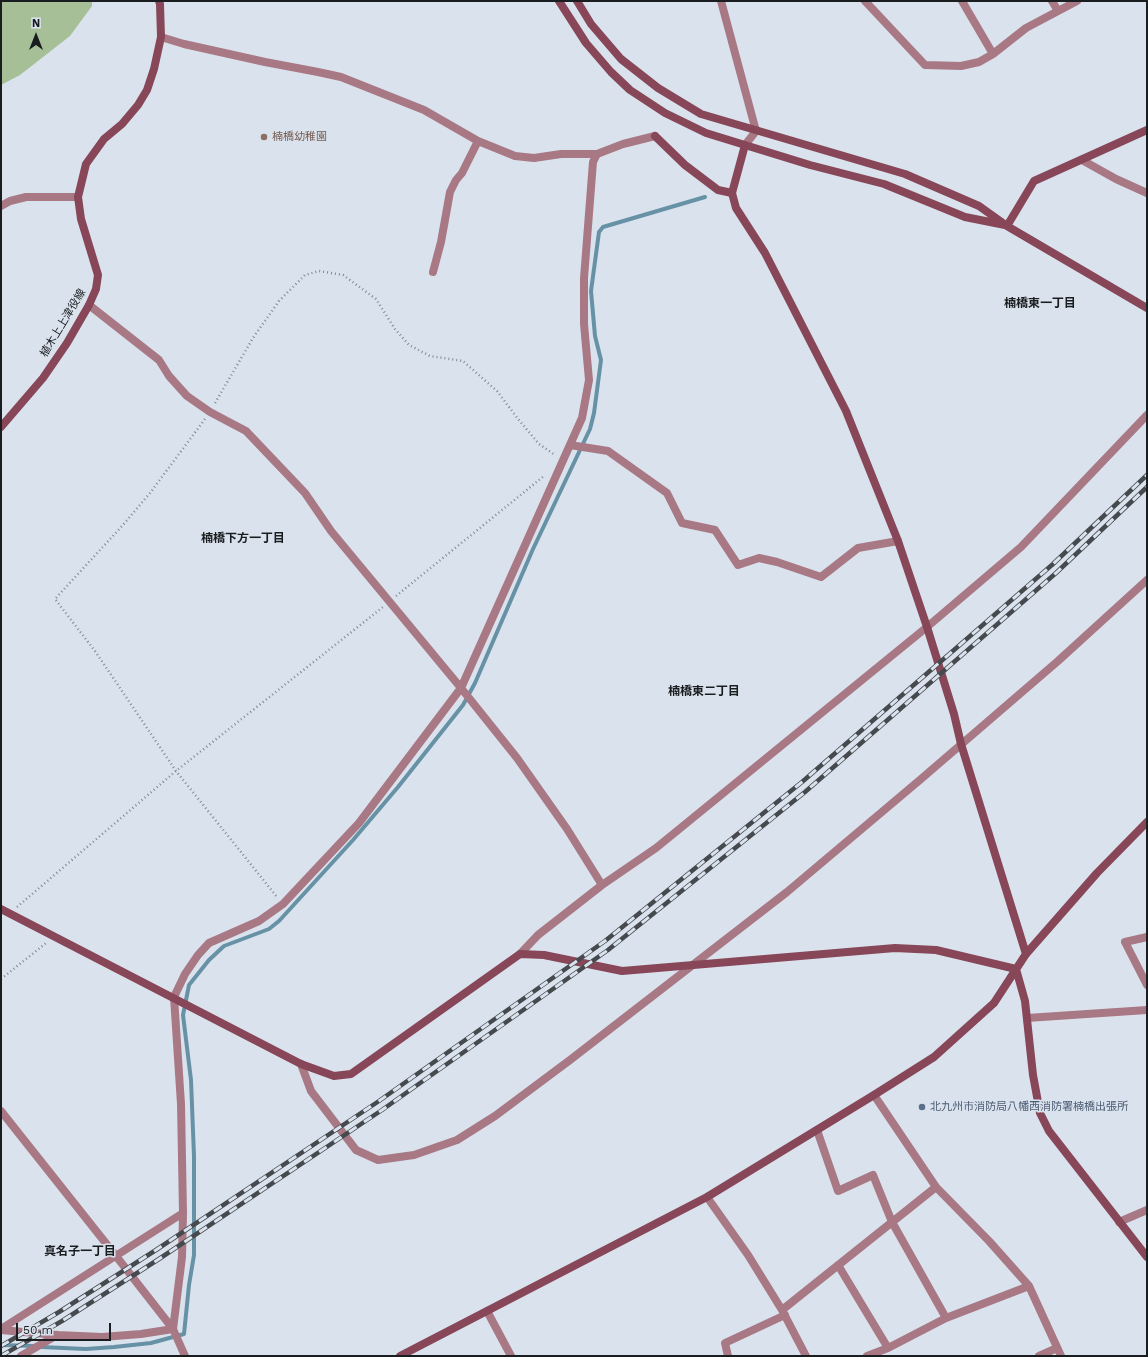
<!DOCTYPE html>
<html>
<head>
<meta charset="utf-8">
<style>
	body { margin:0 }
	#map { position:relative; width:1148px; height:1357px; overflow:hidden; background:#dae3ed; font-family:"Work Sans",sans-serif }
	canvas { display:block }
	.frame { position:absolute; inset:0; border:2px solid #1a1d20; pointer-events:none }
	.north { position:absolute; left:16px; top:16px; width:40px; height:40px; -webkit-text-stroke:3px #dae3ed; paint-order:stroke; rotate:0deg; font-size:11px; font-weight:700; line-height:16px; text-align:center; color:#1a1d20 }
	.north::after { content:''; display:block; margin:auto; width:14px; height:18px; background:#1a1d20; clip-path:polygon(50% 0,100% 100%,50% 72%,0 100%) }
	.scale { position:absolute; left:16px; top:1323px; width:95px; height:18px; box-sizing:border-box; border:2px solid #1a1d20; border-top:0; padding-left:5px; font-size:12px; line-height:14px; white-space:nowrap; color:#1a1d20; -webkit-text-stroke:3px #dae3ed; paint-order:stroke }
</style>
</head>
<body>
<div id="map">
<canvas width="1148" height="1357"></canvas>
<div class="frame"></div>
<div class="north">N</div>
<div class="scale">50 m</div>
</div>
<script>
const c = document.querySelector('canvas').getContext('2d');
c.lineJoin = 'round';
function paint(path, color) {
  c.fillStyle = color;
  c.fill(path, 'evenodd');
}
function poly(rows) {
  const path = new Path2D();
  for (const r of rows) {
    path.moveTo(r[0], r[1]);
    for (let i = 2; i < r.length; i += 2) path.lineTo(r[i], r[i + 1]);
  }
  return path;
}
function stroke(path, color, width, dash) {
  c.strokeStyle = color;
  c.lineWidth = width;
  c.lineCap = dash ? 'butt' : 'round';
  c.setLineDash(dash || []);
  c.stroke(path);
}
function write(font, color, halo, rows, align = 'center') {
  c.font = font + ' "Work Sans","Noto Sans JP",sans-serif';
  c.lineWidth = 3;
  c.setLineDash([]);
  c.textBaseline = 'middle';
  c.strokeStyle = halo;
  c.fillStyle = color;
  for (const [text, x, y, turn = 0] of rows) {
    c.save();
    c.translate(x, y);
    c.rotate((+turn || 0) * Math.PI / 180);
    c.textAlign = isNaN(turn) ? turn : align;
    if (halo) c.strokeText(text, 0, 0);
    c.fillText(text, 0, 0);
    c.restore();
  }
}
const green = poly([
	[1,1,92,1,92,6,70,36,20,75,1,85]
]);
const stream = poly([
	[1,1345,34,1346],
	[41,1347,86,1349,114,1347,151,1343,184,1334,189,1285,194,1255,194,1156,191,1080,183,1015,189,985,209,960,224,946,269,929,279,921,353,840,398,787,463,705,475,683,533,549,590,429,594,413,601,360,595,336,591,291,599,232,603,227,705,197]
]);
const path = poly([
	[215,403,253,338,279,301,305,275,319,271,343,275,376,299,395,329,409,345,430,356,463,361,497,391,518,419,539,444,555,455],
	[205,419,150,493,123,525,55,599,95,651,176,771,277,897],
	[396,596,544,476],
	[17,907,176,771,383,607],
	[1,979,46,943]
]);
const street = poly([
	[721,1,756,131,745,145],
	[865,1,925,65,961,66,979,62,993,54,1026,28,1077,1],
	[962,1,993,54],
	[1052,1,1058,11],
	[161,37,184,44,265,62,318,72,341,77,424,110,478,141,515,156,534,158,561,154,597,154],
	[1082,160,1116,179,1147,193],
	[1,206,10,201,26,197,78,197],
	[433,272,441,242,450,192,456,180,462,173,478,141],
	[89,305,159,360,169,376,187,396,210,412,246,431,305,493,331,531,461,688,517,758,567,829,602,885],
	[570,445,608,451,667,493,682,523,715,530,738,565,759,558,777,562,821,577,858,548,898,541],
	[1147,937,1125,942,1147,985],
	[520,954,538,935,602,885,656,848,927,627,1021,547,1147,415],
	[1027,1018,1147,1010],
	[301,1064,311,1091,356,1150,378,1160,414,1155,457,1140,495,1116,570,1060,787,892,921,779,1058,661,1147,580],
	[874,1095,936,1187,989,1241,1029,1286,1061,1356],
	[1,1111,116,1256,173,1329,185,1356],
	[817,1130,838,1191,873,1175,892,1222,946,1318],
	[707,1197,748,1255,782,1310,806,1356],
	[1119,1222,1147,1210],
	[838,1265,888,1348],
	[782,1310,936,1187],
	[487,1311,511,1356],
	[1,1329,183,1213],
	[1,1330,57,1335,102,1337,141,1334,173,1329,182,1257,183,1213,181,1104,174,997,185,974,198,955,209,943,259,921,283,904,359,823,461,688,582,418,589,380,584,324,584,278,593,162,597,154,623,144,655,136],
	[21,1356,57,1335],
	[728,1356,725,1343,785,1315],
	[867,1356,888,1348,946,1318,1029,1286],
	[1039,1356,1057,1348]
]);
const secondary = poly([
	[559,1,586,43,611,72,630,90,665,113,706,133,810,165,884,184,965,217,1005,225],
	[577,1,591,24,621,59,658,88,701,114,905,174,979,206,1007,226,1147,308],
	[655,136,685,165,718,190,732,193,736,208,765,253,846,411,898,541,927,627,954,714,961,744,1026,954],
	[732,193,745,145],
	[1007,226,1034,181,1147,130],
	[1,427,43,378,67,343,89,305,96,289,98,275,81,219,78,197,86,164,104,139,122,124,138,105,147,90,154,69,161,37,160,4,159,1],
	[1,909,301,1064,334,1076,351,1074,520,954,544,955,622,971,895,948,936,950,1016,969],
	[1016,969,1025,1001,1033,1075,1040,1113,1049,1131,1147,1257],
	[400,1356,707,1197,874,1095,934,1057,994,1003,1026,954,1097,873,1147,822]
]);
const rail = poly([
	[1,1346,59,1312,156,1250,379,1101,605,941,802,782,1053,564,1147,475],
	[1,1356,62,1321,159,1259,382,1110,608,950,805,792,1056,573,1147,487]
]);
const markers = [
	[264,137,4,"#8d6e63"],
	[922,1107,4,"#5c6f8a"]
];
const educationNames = [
	["楠橋幼稚園",272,137]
];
const streetNames = [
	["植木上上津役線",63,323,-59]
];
const serviceNames = [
	["北九州市消防局八幡西消防署楠橋出張所",930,1107]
];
const neighbourhoodNames = [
	["楠橋東一丁目",1040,303],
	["楠橋下方一丁目",243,538],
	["楠橋東二丁目",704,691],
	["真名子一丁目",80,1251]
];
paint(green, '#a6bf96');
stroke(stream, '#6792a6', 4);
stroke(path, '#82888f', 2.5, [1, 3]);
stroke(street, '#a87984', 8);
stroke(secondary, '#874758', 8);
stroke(rail, '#464a4f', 4.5);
stroke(rail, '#dae3ed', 3, [9]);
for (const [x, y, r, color] of markers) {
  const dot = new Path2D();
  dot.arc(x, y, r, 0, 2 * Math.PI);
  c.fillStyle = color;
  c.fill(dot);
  stroke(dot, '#dae3ed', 1.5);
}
write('11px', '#785e54', '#dae3ed', educationNames, 'left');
write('11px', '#1a1d20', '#dae3ed', streetNames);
write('11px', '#4e5e75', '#dae3ed', serviceNames, 'left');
write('bold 12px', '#1a1d20', '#dae3ed', neighbourhoodNames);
</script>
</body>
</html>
